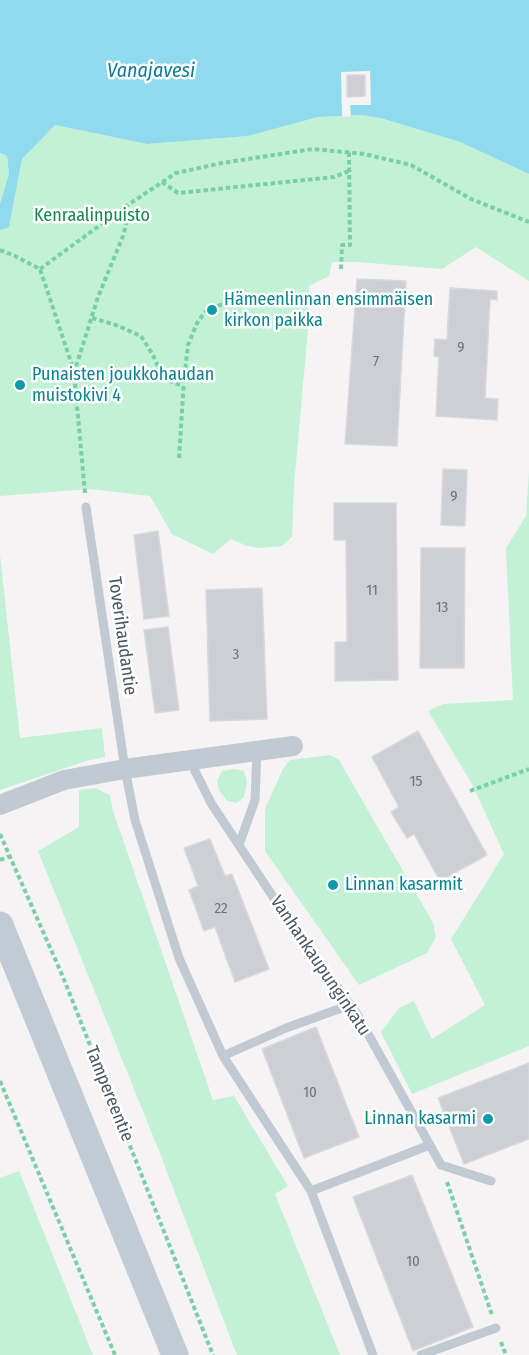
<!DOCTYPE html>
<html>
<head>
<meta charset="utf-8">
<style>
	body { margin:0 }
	canvas { display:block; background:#f5f3f3 }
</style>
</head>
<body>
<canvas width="529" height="1355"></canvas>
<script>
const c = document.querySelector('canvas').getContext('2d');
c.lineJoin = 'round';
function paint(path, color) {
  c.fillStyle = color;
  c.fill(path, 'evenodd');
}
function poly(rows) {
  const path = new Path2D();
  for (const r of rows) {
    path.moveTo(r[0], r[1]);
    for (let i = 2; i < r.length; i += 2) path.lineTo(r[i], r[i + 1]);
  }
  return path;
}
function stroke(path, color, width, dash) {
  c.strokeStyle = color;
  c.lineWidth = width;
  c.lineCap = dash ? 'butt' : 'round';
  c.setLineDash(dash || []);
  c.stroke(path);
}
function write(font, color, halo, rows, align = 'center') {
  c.font = font + ' "Fira Sans Condensed",sans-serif';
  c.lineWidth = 5;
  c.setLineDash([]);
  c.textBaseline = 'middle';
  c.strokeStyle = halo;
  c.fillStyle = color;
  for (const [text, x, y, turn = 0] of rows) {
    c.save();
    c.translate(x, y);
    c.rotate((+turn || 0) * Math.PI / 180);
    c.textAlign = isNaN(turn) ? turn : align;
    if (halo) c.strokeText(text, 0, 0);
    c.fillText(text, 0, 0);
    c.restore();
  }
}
const green = poly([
	[362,115,384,119,460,142,529,174,529,281,476,247,442,269,358,262,332,262,329,276,309,286,309,319,294,485,292,537,282,546,260,548,247,546,231,539,213,554,172,534,150,496,90,489,0,496,0,230,9,226,22,159,55,125,147,144,248,136,318,117],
	[0,153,7,156,9,174,0,204],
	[529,471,529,1046,412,1094,381,1032,399,1008,414,1001,432,1039,485,1005,451,939,504,854,472,784,428,711,443,704,513,700,506,548,526,516],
	[0,555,20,738,102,728,105,757,86,761,0,790],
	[330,755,339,760,433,923,436,937,427,953,359,985,265,851,265,809,283,769,290,760],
	[235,769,244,771,247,782,244,797,237,803,227,801,219,790,217,781,222,771],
	[95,788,110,795,113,811,213,1100,234,1096,288,1186,275,1194,340,1355,237,1355,159,1151,38,851,79,827,79,790],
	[19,1171,93,1355,0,1355,0,1178]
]);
const water = poly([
	[0,0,529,0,529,174,460,142,384,119,362,115,318,117,248,136,147,144,55,125,22,159,9,227,0,230,0,204,9,174,7,156,0,153]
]);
const pier = poly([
	[370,71,371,105,350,105,351,116,342,117,341,72]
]);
const building = poly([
	[347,75,365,75,365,96,347,97,347,75],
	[357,279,406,281,397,446,345,444,357,279],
	[450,288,497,291,497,300,490,299,485,398,498,399,497,420,436,416,439,357,434,356,435,339,447,340,450,288],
	[443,469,467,470,465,526,441,525,443,469],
	[334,503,396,503,398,680,335,681,335,642,347,642,346,540,334,540,334,503],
	[158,531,169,616,144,619,134,535,158,531],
	[421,548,465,548,464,668,420,668,421,548],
	[262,588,267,719,210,721,206,590,262,588],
	[168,627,179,710,155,713,144,630,168,627],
	[418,731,487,855,440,881,414,834,407,838,391,812,399,807,372,757,418,731],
	[210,839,225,876,232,874,269,969,235,982,215,927,204,931,189,890,198,886,184,848,210,839],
	[316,1027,359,1137,304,1158,262,1049,316,1027],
	[529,1063,529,1139,464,1164,438,1098,529,1063],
	[412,1175,473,1327,413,1351,353,1197,412,1175]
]);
const path = poly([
	[162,182,178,193,334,177,349,171],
	[0,250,15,256,40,269,74,371],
	[40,269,125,207,176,173,222,163,313,149,364,154,411,165,471,199,529,222],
	[341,269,342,245,350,245,349,152],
	[92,318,116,325,141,336,153,355,160,371,172,382,183,386],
	[179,458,184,380,188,345,197,323,205,312,220,305,234,303,323,302],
	[85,493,74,373,98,297,123,236,127,221,125,207],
	[470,791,529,769],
	[0,834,63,977,213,1355],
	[0,860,10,856],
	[0,1081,115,1355],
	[447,1182,492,1315],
	[501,1342,506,1355]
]);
const lane = poly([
	[86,507,125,769,135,820,179,958,223,1056,311,1191,373,1355],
	[190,761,211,803,295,930,357,1014,441,1165,491,1181],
	[239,845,255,800,257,751],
	[223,1056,286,1028,350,1005],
	[311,1191,430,1145],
	[421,1355,496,1328]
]);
const street = poly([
	[0,805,64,780,125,769,293,746]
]);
const secondary = poly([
	[0,925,175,1355]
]);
const markers = [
	[212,310,6,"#0f9aa8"],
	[20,385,6,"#0f9aa8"],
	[333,885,6,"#0f9aa8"],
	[488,1119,6,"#0f9aa8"]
];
const numberNames = [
	["9",461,348],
	["7",376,362],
	["9",454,497],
	["11",372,591],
	["13",442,608],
	["3",236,655],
	["15",416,782],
	["22",221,909],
	["10",310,1093],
	["10",413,1262]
];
const parkNames = [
	["Kenraalinpuisto",92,216]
];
const cultureNames = [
	["Hämeenlinnan ensimmäisen",224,300],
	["kirkon paikka",224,321],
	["Punaisten joukkohaudan",32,375],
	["muistokivi 4",32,396],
	["Linnan kasarmit",345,885],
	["Linnan kasarmi",476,1119,"right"]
];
const streetNames = [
	["Toverihaudantie",122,636,82],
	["Vanhankaupunginkatu",320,966,56],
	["Tampereentie",109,1094,68]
];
const waterNames = [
	["Vanajavesi",151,71]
];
paint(green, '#c3f1d5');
paint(water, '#90daee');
paint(pier, '#f5f3f3');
paint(building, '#cdcfd5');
stroke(building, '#d7d9de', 1.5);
stroke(path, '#7ad0a6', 4, [4.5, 3]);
stroke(lane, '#c1cad2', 9);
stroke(street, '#c1cad2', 20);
stroke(secondary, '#c1cbd6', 27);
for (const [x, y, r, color] of markers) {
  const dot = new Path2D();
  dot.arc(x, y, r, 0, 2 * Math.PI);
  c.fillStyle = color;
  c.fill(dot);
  stroke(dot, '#fff', 2);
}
write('15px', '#6b747e', null, numberNames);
write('18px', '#17864f', '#fff', parkNames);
write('18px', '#0d838f', '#fff', cultureNames, 'left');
write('18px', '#4a5661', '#fff', streetNames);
write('italic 20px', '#0c7c9b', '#fff', waterNames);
</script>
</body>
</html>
